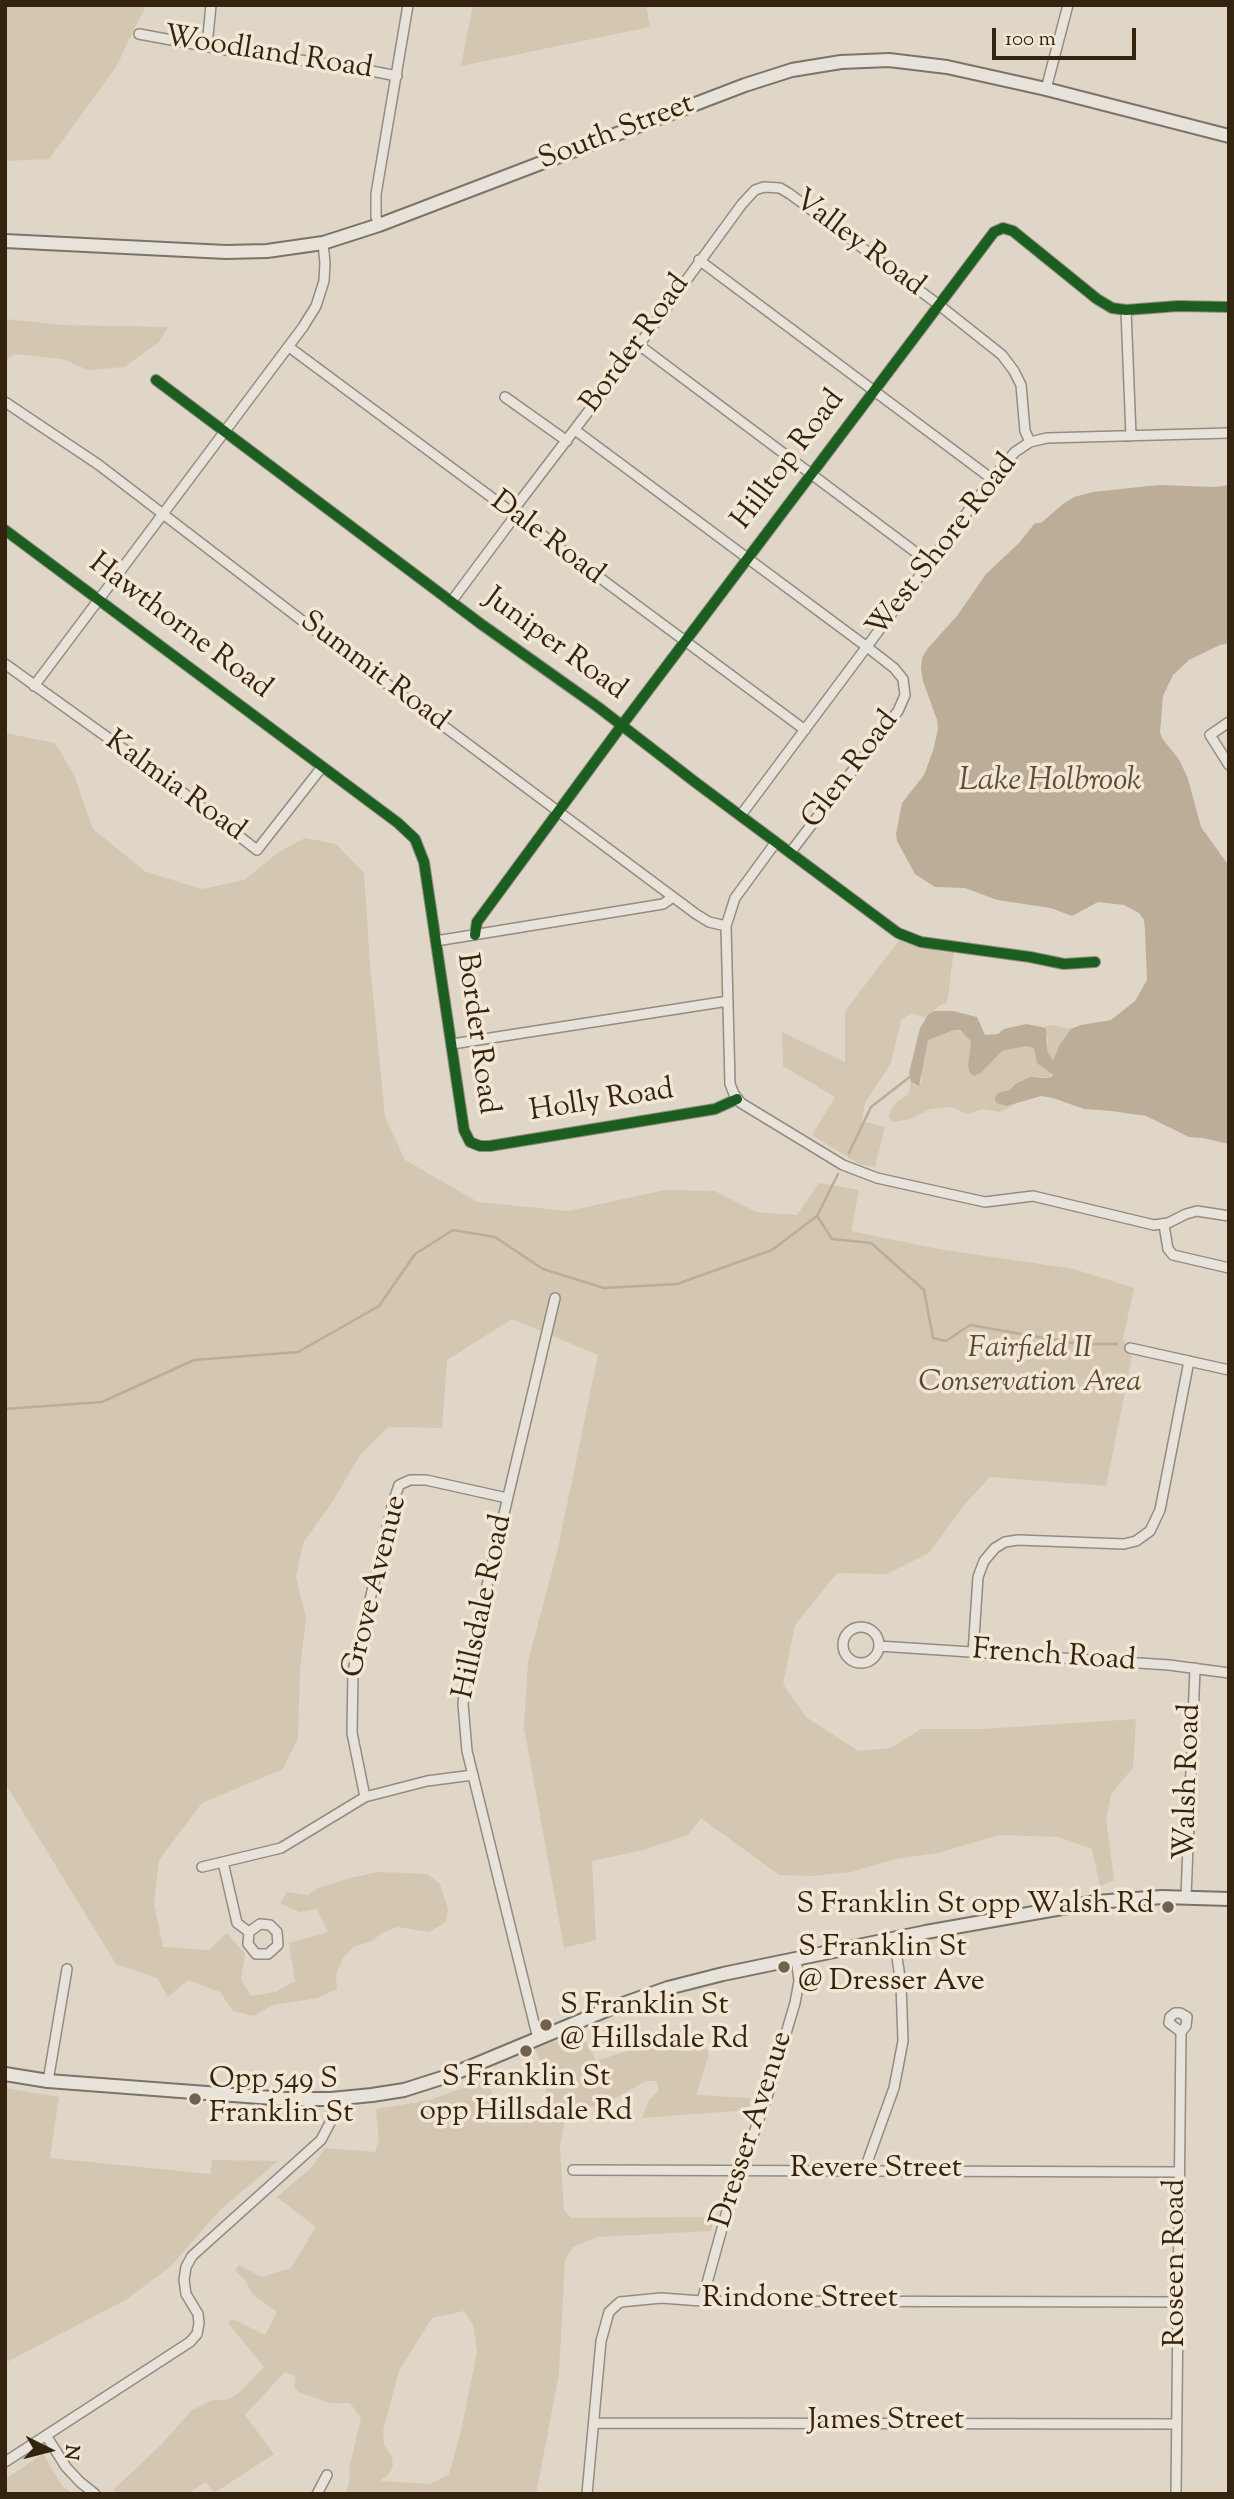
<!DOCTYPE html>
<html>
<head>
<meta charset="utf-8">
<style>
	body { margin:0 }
	#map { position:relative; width:1234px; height:2499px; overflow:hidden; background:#dfd6c7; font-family:"Sorts Mill Goudy",serif }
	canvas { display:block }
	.frame { position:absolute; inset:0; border:7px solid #34240f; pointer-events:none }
	.north { position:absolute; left:14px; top:2415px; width:70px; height:70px; -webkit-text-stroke:5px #f1e7d4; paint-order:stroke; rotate:96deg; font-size:19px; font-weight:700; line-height:28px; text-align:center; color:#34240f }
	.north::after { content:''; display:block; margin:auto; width:24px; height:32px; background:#34240f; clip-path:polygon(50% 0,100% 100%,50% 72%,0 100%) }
	.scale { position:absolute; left:992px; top:28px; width:144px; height:32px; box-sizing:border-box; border:4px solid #34240f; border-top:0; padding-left:9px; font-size:21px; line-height:24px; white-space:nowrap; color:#34240f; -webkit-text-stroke:5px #f1e7d4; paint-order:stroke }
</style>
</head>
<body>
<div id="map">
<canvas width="1234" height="2499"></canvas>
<div class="frame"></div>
<div class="north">N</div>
<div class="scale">100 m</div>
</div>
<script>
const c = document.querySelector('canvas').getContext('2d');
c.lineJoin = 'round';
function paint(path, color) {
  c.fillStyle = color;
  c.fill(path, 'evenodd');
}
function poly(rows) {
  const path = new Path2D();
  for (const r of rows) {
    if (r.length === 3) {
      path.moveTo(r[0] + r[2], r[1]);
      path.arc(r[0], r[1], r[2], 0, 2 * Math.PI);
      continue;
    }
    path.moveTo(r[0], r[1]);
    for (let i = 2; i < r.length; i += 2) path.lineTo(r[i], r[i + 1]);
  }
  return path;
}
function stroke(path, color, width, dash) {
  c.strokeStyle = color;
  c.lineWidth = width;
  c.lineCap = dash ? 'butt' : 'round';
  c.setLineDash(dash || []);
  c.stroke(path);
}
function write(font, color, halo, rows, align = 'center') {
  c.font = font + ' "Sorts Mill Goudy",serif';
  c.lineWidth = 7;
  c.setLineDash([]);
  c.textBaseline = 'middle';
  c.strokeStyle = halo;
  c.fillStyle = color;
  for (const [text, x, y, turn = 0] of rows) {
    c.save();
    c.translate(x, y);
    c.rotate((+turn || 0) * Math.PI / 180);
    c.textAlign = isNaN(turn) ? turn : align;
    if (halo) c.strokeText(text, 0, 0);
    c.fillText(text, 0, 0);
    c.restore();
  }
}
const green = poly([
	[5,5,146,5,116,67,49,159,5,161],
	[473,5,646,5,650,27,461,66],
	[5,319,63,325,168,327,158,343,124,367,88,370,62,359,14,354,5,361],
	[5,733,55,743,74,775,93,829,146,872,202,889,244,880,279,852,305,838,336,844,364,873,370,965,385,1117,405,1160,478,1202,568,1211,665,1190,715,1191,756,1212,797,1215,819,1183,859,1190,851,1231,938,1249,1074,1269,1134,1288,1123,1339,1132,1357,1106,1486,990,1477,964,1505,929,1553,887,1574,837,1573,795,1625,783,1684,806,1717,858,1751,891,1748,921,1729,982,1729,1136,1719,1133,1768,1111,1794,1106,1819,1114,1880,1100,1886,1092,1849,1058,1837,999,1835,938,1853,896,1859,850,1872,812,1876,779,1875,701,1818,688,1835,643,1850,592,1861,596,1940,564,1948,524,1727,528,1662,558,1548,598,1355,512,1319,447,1360,442,1428,388,1427,360,1455,333,1501,303,1543,296,1577,306,1618,300,1669,298,1738,283,1769,202,1803,159,1860,154,1903,163,1947,209,1950,227,1933,245,1954,241,1979,251,1996,276,1992,295,1981,289,1943,328,1932,317,1909,299,1912,280,1903,287,1892,308,1895,316,1889,346,1879,378,1872,427,1874,440,1884,448,1909,446,1922,429,1932,397,1927,382,1933,372,1941,353,1947,343,1958,336,1974,337,1989,318,1998,272,2005,254,2016,233,2011,220,1992,188,1980,168,1997,157,1978,116,1964,5,1783],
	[901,938,909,944,954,951,947,1003,939,1006,926,1018,912,1013,901,1020,891,1063,865,1103,862,1121,885,1127,875,1167,859,1164,812,1135,835,1097,783,1066,782,1032,845,1062,845,1011],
	[1051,1025,1071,1029,1065,1036,1053,1061,1047,1050,1048,1039,1042,1027],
	[954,1029,968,1035,971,1040,968,1066,982,1072,1002,1051,1026,1046,1034,1048,1052,1077,1030,1077,1015,1084,1010,1090,998,1093,995,1097,995,1101,1007,1106,1015,1105,1000,1112,983,1109,967,1114,952,1107,930,1109,911,1119,892,1122,889,1116,891,1109,897,1102,909,1094,911,1082,915,1085,919,1085,922,1080,921,1071,928,1040],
	[581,2031,596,2061,656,2042,699,2035,709,2054,696,2095,750,2098,749,2110,642,2118,649,2100,659,2091,656,2081,646,2081,603,2105,567,2110,560,2146,564,2210,571,2218,714,2217,711,2231,597,2237,573,2247,565,2260,559,2374,536,2494,346,2494,350,2477,349,2469,361,2418,350,2403,330,2403,298,2392,294,2386,296,2377,285,2372,245,2415,274,2454,214,2493,206,2482,187,2494,118,2494,113,2490,161,2445,191,2411,212,2400,226,2400,238,2394,264,2367,228,2323,233,2319,265,2335,277,2312,252,2294,246,2281,235,2270,239,2265,262,2277,291,2268,316,2227,277,2197,312,2167,325,2148,375,2152,379,2140,376,2109,430,2100,485,2080,498,2103,507,2114,531,2121,543,2112,548,2080,535,2049],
	[464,2311,473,2325,477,2352,461,2431,449,2474,430,2484,379,2481,387,2476,393,2466,392,2457,384,2445,383,2431,399,2371,432,2318],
	[5,2088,59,2097,50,2158,210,2174,212,2160,278,2161,220,2210,170,2267,127,2299,5,2363],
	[43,2454,62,2486,73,2494,5,2494,5,2479]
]);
const water = poly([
	[1159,485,1215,487,1229,485,1229,643,1220,645,1189,660,1173,675,1163,696,1160,732,1162,738,1180,761,1188,779,1201,827,1229,866,1229,1144,1203,1138,1189,1137,1146,1116,1112,1111,1084,1109,1053,1098,1041,1096,1007,1106,999,1104,995,1101,995,1097,998,1093,1010,1090,1015,1084,1030,1077,1046,1078,1052,1077,1053,1075,1037,1063,1034,1048,1026,1046,1002,1051,982,1072,974,1076,970,1073,968,1066,971,1041,960,1030,954,1030,928,1040,919,1086,911,1082,909,1073,920,1028,928,1015,934,1011,953,1011,977,1017,985,1035,998,1034,1004,1029,1026,1024,1042,1027,1046,1029,1047,1050,1053,1061,1060,1044,1071,1029,1081,1025,1111,1020,1135,1001,1147,980,1145,930,1144,920,1139,913,1124,905,1098,902,1072,916,1051,908,997,900,965,888,935,887,915,874,897,841,896,834,902,803,924,775,933,751,938,729,937,720,923,681,921,668,922,658,928,648,957,616,986,574,1019,543,1035,523,1041,523,1063,504,1074,497,1093,492]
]);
const stream = poly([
	[849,1153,871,1107,911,1076],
	[817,1216,832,1239,871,1243,924,1290,933,1338,946,1341,970,1325,1078,1344,1117,1344],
	[5,1409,102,1402,194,1360,298,1352,379,1306,415,1254,453,1230,495,1237,543,1269,604,1288,677,1284,772,1250,817,1216,838,1174]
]);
const minor = poly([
	[139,34,226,50,351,67,397,76],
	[207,46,211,5],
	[1046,89,1068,5],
	[379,225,376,217,376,194,408,5],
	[699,260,992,479],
	[1126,310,1131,436],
	[639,345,930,563],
	[289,347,805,730],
	[156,380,481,624,598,707,695,782,898,933,921,942,1030,957,1064,964,1095,962],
	[505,397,567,441],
	[5,402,99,465,300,619,696,914,709,922,726,926],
	[575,430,867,647,894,668,903,679,905,695,898,711,790,853],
	[511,513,639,345,742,204,755,190,764,187,780,188,790,194,939,305,1002,355,1014,371,1021,385,1025,431,1030,442],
	[5,530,398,823,415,839,424,862,464,1130,470,1142,480,1146,490,1146,715,1109,737,1099],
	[451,602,515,516],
	[5,664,164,778,257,850,322,767],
	[34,686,303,327,316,306,324,281,325,263,323,243],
	[1229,722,1210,735,1229,765],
	[741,815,992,479,1015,452,1030,442,1047,438,1229,433],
	[776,842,735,898,726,926,730,1084,734,1094,741,1103,843,1165,877,1178,985,1202,1033,1196,1154,1225,1168,1223,1186,1214,1197,1211,1229,1216],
	[475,935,477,922,622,725,994,232,1003,228,1013,231,1097,299,1112,308,1126,310,1178,306,1229,307],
	[436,941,663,904,673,897],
	[452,1044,728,1001],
	[1164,1225,1168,1249,1173,1255,1229,1268],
	[1130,1348,1229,1370],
	[861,1645,18],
	[879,1646,1169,1665,1229,1673],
	[973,1653,978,1577,984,1561,995,1548,1005,1542,1018,1540,1124,1544,1136,1541,1150,1531,1160,1510,1189,1361],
	[365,1797,352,1733,353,1671,393,1503,399,1485,410,1480,426,1480,507,1498],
	[223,1862,237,1923,249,1932,260,1924,270,1925,277,1932,278,1945,268,1954,256,1954,248,1944,249,1932],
	[202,1867,281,1848,365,1797,427,1781,473,1775],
	[1186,1897,1195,1668],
	[538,2039,467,1751,463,1704,467,1670,555,1298],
	[48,2081,67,1969],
	[573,2170,1179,2172],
	[864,2171,894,2088,903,2041,901,1984,894,1938],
	[702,2301,731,2196,767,2097,795,2003,799,1981,796,1958],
	[594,2423,1177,2424],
	[47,2437,66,2467,80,2482,95,2494],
	[5,2462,190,2342,197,2334,199,2323,198,2314,186,2294,184,2280,186,2267,192,2256,321,2140,332,2119,331,2099],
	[317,2494,327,2475],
	[587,2494,601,2341,609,2312,620,2302,661,2298,702,2301,1178,2302],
	[1176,2494,1181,2032,1186,2026,1187,2017,1180,2013,1175,2013,1170,2017,1169,2023,1181,2032]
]);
const secondary = poly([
	[5,241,226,252,267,251,323,243,379,225,745,85,792,70,841,62,889,60,947,67,1046,89,1229,136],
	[5,2074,48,2081,286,2099,331,2099,372,2095,404,2090,448,2076,609,2009,668,1988,723,1974,926,1932,1096,1902,1162,1897,1229,1899]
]);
const cycleway = poly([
	[156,380,481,624,598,707,695,782,898,933,921,942,1030,957,1064,964,1095,962],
	[5,530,398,823,415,839,424,862,464,1130,470,1142,480,1146,490,1146,715,1109,737,1099],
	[475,935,477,922,622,725,994,232,1003,228,1013,231,1097,299,1112,308,1126,310,1178,306,1229,307]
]);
const markers = [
	[1168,1907,7,"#70624f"],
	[784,1967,7,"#70624f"],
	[546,2025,7,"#70624f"],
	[526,2051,7,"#70624f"],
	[195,2099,7,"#70624f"]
];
const streetNames = [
	["Woodland Road",268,55,9],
	["South Street",617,134,-21],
	["Valley Road",858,245,37],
	["Border Road",637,345,-54],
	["Hilltop Road",790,461,-53],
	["Dale Road",546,540,37],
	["West Shore Road",944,547,-52],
	["Hawthorne Road",179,628,37],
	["Juniper Road",554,646,36],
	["Summit Road",373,673,37],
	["Glen Road",852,771,-53],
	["Kalmia Road",174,788,36],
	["Border Road",475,1034,82],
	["Holly Road",602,1103,-9],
	["Grove Avenue",377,1587,-76],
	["Hillsdale Road",485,1607,-78],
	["French Road",1054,1658,4],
	["Walsh Road",1190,1782,-88],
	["Dresser Avenue",754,2130,-72],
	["Revere Street",876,2171],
	["Roseen Road",1178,2263,-90],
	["Rindone Street",800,2301],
	["James Street",886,2423]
];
const parkNames = [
	["Fairfield II",1030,1351],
	["Conservation Area",1030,1385]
];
const poiNames = [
	["S Franklin St opp Walsh Rd",1154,1907,"right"],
	["S Franklin St",798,1950],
	["@ Dresser Ave",798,1984],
	["S Franklin St",560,2008],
	["@ Hillsdale Rd",560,2042],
	["S Franklin St",526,2080,"center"],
	["opp Hillsdale Rd",526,2114,"center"],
	["Opp 549 S",209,2082],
	["Franklin St",209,2116]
];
const waterNames = [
	["Lake Holbrook",1050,784]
];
paint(green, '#d3c7b1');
paint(water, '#bbad97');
stroke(stream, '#bbad97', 2.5);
stroke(minor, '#938c81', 12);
stroke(secondary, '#7a7368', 16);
stroke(minor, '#e7e2da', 9);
stroke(secondary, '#e7e2da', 12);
stroke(cycleway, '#1b5e20', 10);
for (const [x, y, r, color] of markers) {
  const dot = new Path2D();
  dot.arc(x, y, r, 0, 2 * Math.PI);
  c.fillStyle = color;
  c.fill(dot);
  stroke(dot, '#f1e7d4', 2.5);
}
write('30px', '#34240f', '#f1e7d4', streetNames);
write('italic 30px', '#5a4a33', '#f1e7d4', parkNames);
write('30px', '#34240f', '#f1e7d4', poiNames, 'left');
write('italic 32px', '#5e4e37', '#f1e7d4', waterNames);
</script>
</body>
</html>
